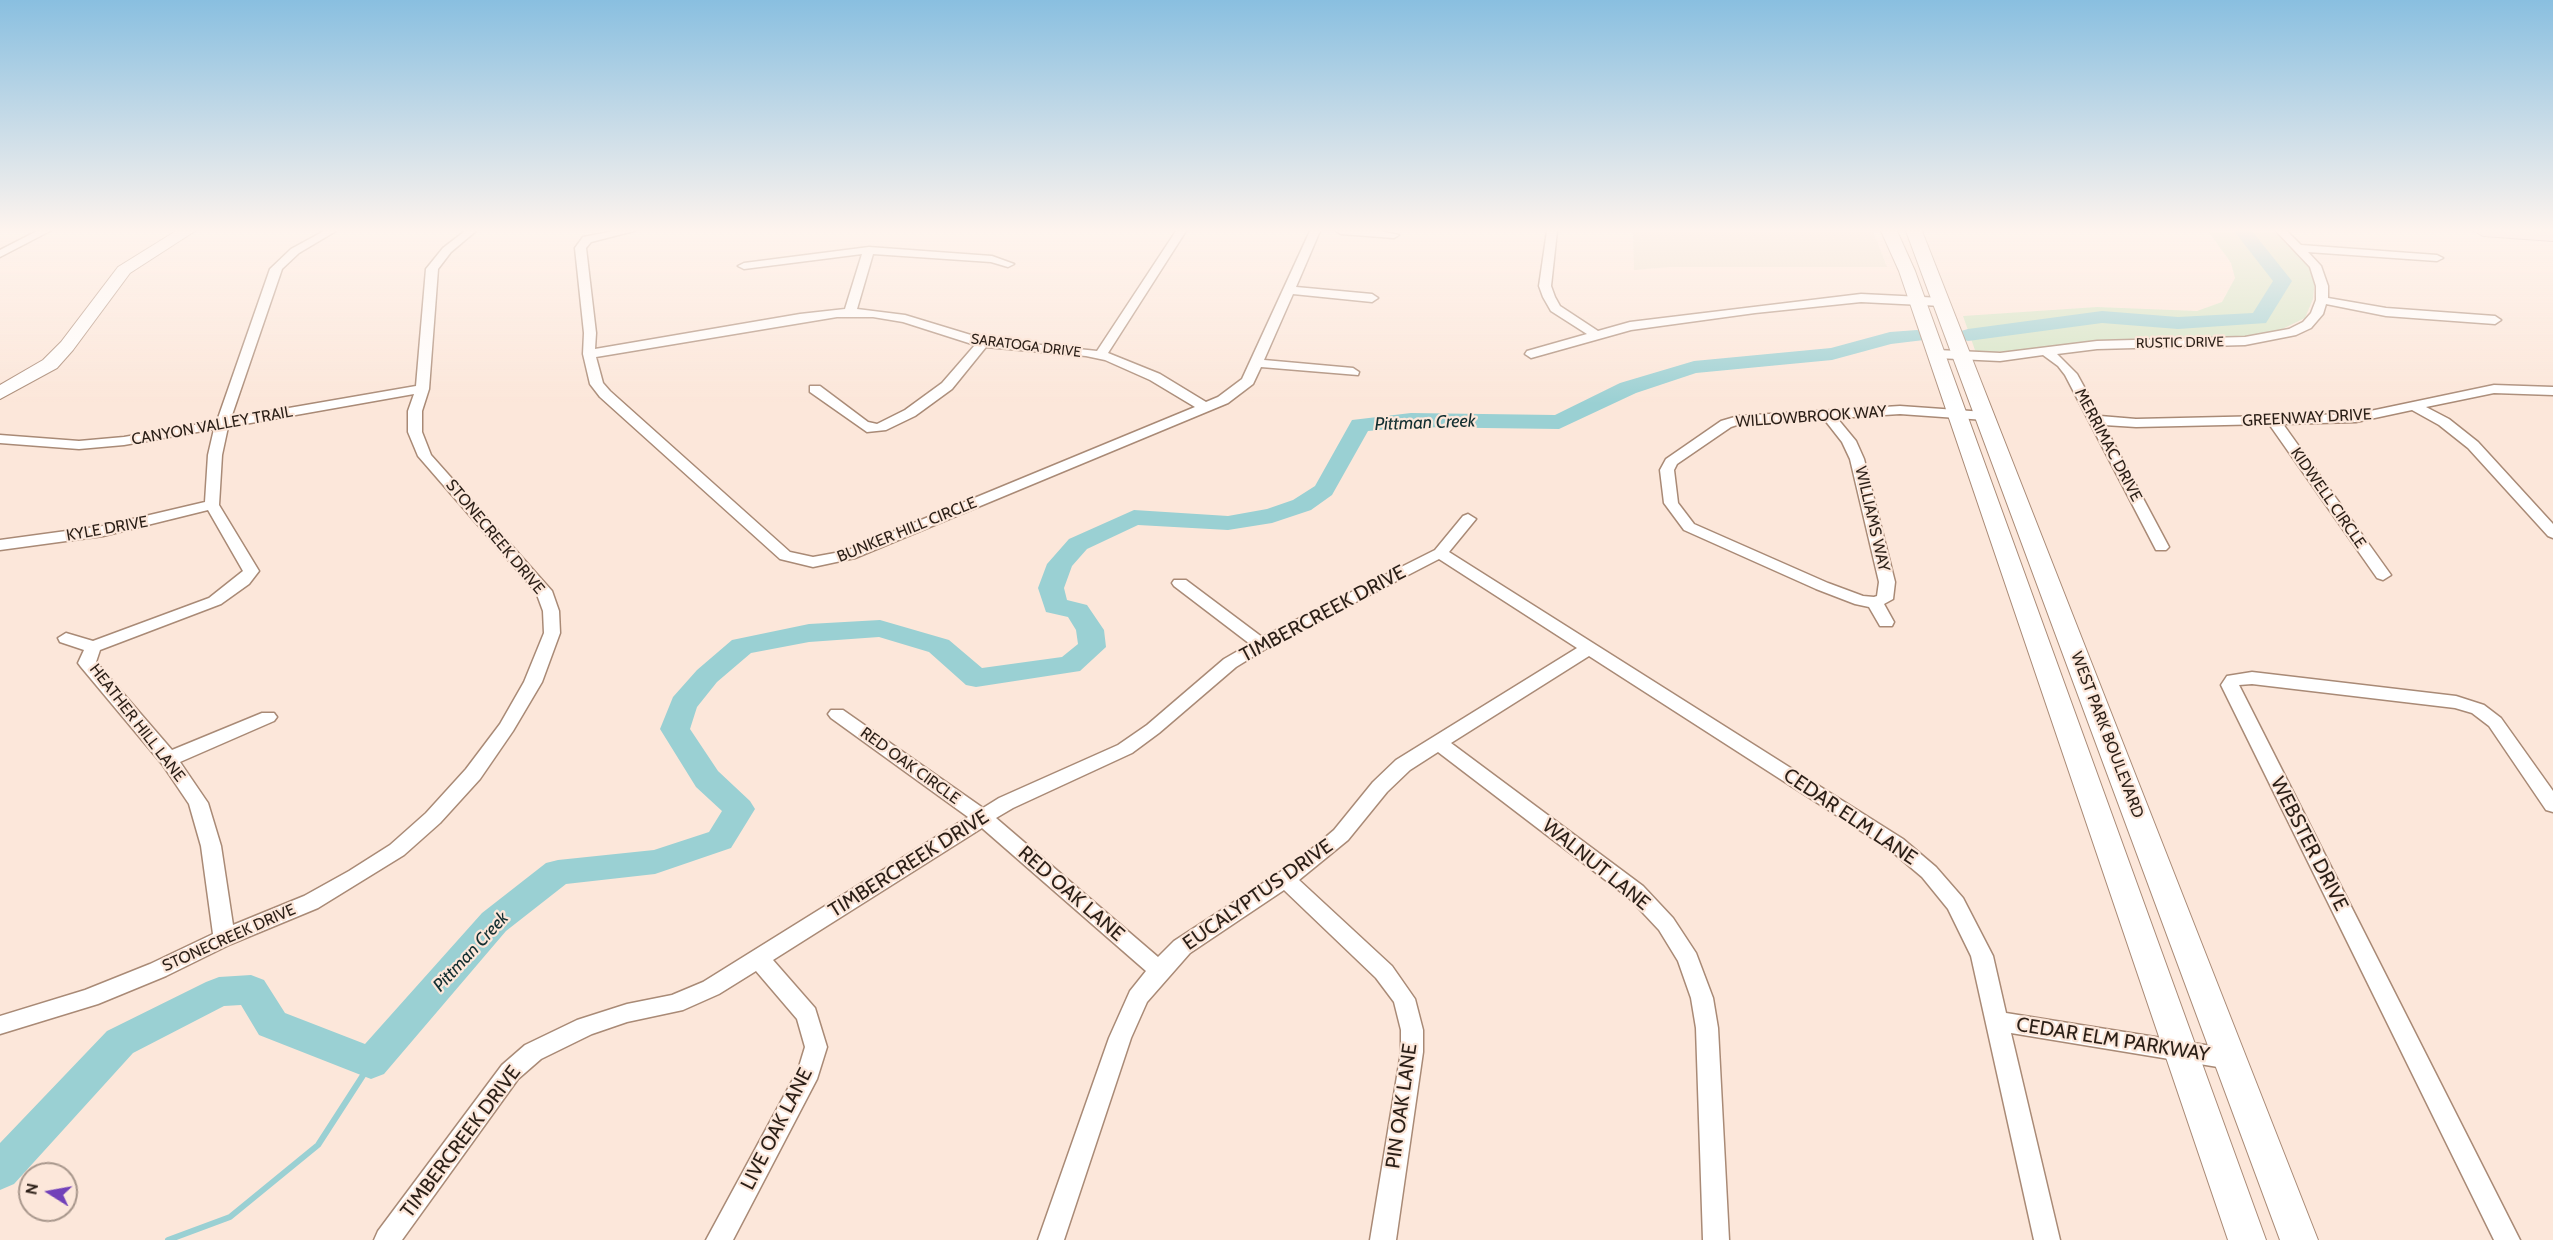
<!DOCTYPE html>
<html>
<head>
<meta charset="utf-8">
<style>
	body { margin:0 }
	#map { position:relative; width:2553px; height:1240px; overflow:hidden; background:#fce7da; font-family:Cabin,sans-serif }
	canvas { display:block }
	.north { position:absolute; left:18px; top:1162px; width:60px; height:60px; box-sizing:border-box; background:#fce7da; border:2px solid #a8978c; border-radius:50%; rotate:281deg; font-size:16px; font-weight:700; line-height:24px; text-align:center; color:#2b1f17 }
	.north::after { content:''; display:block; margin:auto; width:21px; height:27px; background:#7241b9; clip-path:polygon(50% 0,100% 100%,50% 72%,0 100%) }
</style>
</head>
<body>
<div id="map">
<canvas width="2553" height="1240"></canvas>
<div class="north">N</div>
</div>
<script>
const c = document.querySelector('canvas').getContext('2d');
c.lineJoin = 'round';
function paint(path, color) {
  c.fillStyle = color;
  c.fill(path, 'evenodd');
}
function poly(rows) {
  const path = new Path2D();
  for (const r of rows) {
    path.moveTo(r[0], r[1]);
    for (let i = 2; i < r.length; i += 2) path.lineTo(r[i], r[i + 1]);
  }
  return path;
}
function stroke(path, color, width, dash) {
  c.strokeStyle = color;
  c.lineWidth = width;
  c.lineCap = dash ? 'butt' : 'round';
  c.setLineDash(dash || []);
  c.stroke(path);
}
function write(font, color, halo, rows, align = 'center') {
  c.font = font + ' Cabin,sans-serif';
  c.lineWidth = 4.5;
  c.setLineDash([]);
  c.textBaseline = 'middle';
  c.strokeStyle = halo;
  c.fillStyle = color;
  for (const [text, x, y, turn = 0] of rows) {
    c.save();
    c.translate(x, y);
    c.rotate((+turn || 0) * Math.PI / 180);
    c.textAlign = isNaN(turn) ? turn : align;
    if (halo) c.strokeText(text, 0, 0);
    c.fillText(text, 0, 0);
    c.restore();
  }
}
const commercial = poly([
	[1633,231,1873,231,1887,267,1669,267,1634,270]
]);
const green = poly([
	[2208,231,2274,231,2311,270,2315,280,2313,299,2305,318,2274,333,2244,338,1976,353,1963,316,2097,307,2197,311,2222,302,2235,278,2231,263]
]);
const stream = poly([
	[168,1240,230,1217,318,1145,371,1063]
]);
const river = poly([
	[2234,231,2252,231,2292,281,2266,323,2178,329,2102,323,1968,341,1961,339,1958,335,1961,331,1968,329,2102,311,2178,317,2253,313,2273,281,2234,231],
	[1917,330,1924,332,1927,336,1924,340,1891,344,1832,360,1696,373,1636,393,1559,429,1411,427,1368,431,1332,495,1311,510,1272,523,1228,530,1138,525,1087,549,1072,566,1064,588,1067,600,1087,605,1104,630,1106,647,1080,671,976,687,966,685,929,652,879,637,809,642,751,653,717,682,697,707,690,729,718,771,750,801,755,809,731,848,655,874,566,884,506,931,384,1074,371,1079,259,1035,241,1005,224,1006,133,1053,14,1184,0,1190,0,1143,107,1031,206,982,219,977,251,975,264,980,285,1013,365,1044,482,913,546,863,558,860,654,850,709,832,722,811,696,787,660,729,673,697,697,670,732,640,809,624,880,620,949,640,982,668,1062,657,1078,644,1076,630,1068,617,1046,612,1038,588,1047,564,1069,539,1134,510,1228,516,1267,509,1293,500,1315,486,1352,420,1411,413,1555,415,1620,383,1694,361,1831,348,1890,332,1917,330]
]);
const street = poly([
	[37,231,50,231,0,257,0,250,37,231],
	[324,231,336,231,299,253,282,269,231,418,416,386,426,269,443,248,465,231,476,231,451,252,438,269,429,389,422,411,422,432,431,455,552,591,559,611,560,633,542,682,513,731,480,779,440,823,404,855,318,908,231,944,166,976,98,1004,0,1034,0,1016,85,990,150,964,213,934,201,846,189,804,162,764,81,667,78,663,84,650,60,642,58,638,66,633,93,641,209,598,243,571,208,510,103,536,0,550,0,540,103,526,205,502,208,455,214,429,124,445,79,449,0,443,0,435,79,441,124,437,217,421,270,269,291,249,324,231],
	[414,394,408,411,408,432,418,456,536,592,543,611,544,633,524,682,500,724,466,769,426,813,390,845,349,871,304,896,233,925,221,846,208,803,180,762,274,721,277,717,274,713,262,713,172,750,96,662,100,650,221,604,249,584,259,571,219,505,222,455,228,427,414,394],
	[614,231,634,231,591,242,586,248,596,333,595,349,800,314,845,309,862,254,744,269,738,266,744,263,869,247,992,256,1014,264,1008,267,991,262,873,254,857,309,905,315,984,339,1097,351,1176,231,1186,231,1108,353,1160,374,1206,402,1218,397,1242,379,1310,231,1320,231,1296,287,1372,294,1378,298,1372,302,1293,294,1264,360,1353,368,1359,372,1358,375,1261,367,1253,384,1228,403,855,558,813,567,780,559,600,397,590,384,583,354,584,333,575,248,583,237,614,231],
	[837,317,873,317,903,322,975,345,942,383,905,410,877,424,868,422,820,386,810,386,810,392,867,432,886,430,915,416,952,389,986,347,1086,356,1105,360,1150,380,1195,407,846,551,813,557,790,552,610,391,603,383,596,357,837,317],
	[1336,231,1379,231,1399,235,1394,238,1341,234,1336,231],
	[1547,231,1557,231,1551,286,1555,297,1560,306,1598,331,1630,322,1861,294,1942,298,1948,302,1942,306,1861,302,1755,313,1631,330,1531,358,1525,354,1527,351,1587,334,1551,311,1543,297,1539,286,1547,231],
	[2276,231,2287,231,2301,245,2437,255,2443,258,2437,261,2308,252,2321,266,2328,286,2328,298,2386,308,2495,316,2501,320,2495,324,2386,316,2326,304,2323,314,2311,328,2296,335,2245,345,2097,349,2057,354,2077,374,2100,416,2136,419,2356,414,2494,385,2553,387,2553,395,2494,393,2426,407,2449,419,2478,442,2553,524,2553,538,2548,536,2468,448,2439,425,2412,410,2356,422,2283,424,2391,575,2383,580,2377,578,2269,424,2136,427,2104,425,2169,547,2166,550,2156,550,2065,375,2058,366,2043,355,2000,361,1937,358,1931,354,1937,350,2000,353,2097,341,2245,337,2289,329,2303,322,2311,313,2316,300,2316,286,2310,267,2276,231],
	[1900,406,1985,412,1992,416,1985,420,1900,414,1837,418,1856,441,1864,459,1895,582,1893,599,1884,604,1894,622,1892,626,1880,626,1869,607,1855,604,1816,589,1684,530,1664,503,1660,470,1666,459,1721,421,1738,416,1900,406],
	[1824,419,1842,442,1850,459,1879,582,1877,596,1874,597,1863,596,1828,583,1694,524,1678,503,1674,470,1677,464,1731,427,1740,424,1824,419],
	[1468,514,1476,519,1449,552,1903,839,1936,867,1963,898,1993,956,2006,1013,2230,1049,2238,1052,2241,1059,2238,1066,2230,1069,2011,1033,2060,1240,2034,1240,1971,956,1948,909,1922,877,1889,849,1589,656,1451,743,1643,886,1673,918,1696,953,1713,998,1718,1028,1729,1240,1703,1240,1696,1028,1691,998,1678,961,1659,930,1629,898,1438,752,1410,770,1387,792,1348,840,1299,880,1392,966,1415,999,1423,1030,1423,1052,1396,1240,1370,1240,1401,1052,1401,1030,1394,1002,1376,978,1284,890,1190,953,1147,1002,1131,1038,1064,1240,1038,1240,1109,1038,1130,991,1146,971,982,828,773,960,815,1008,827,1047,817,1079,733,1240,706,1240,798,1070,805,1047,797,1019,756,971,719,994,683,1010,627,1022,592,1034,541,1059,518,1079,402,1240,374,1240,378,1231,502,1065,525,1045,577,1020,627,1004,672,995,703,982,968,817,831,718,828,714,831,710,843,710,983,808,999,798,1118,745,1147,725,1224,659,1250,644,1174,586,1172,583,1174,580,1186,580,1262,637,1435,550,1463,516,1468,514],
	[1439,559,1577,648,1396,760,1373,782,1334,830,1300,859,1174,941,1158,957,996,818,1013,808,1132,753,1159,733,1236,667,1267,648,1439,559],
	[2252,672,2456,696,2484,705,2501,718,2553,791,2553,812,2546,810,2489,726,2472,713,2455,708,2252,684,2239,685,2520,1240,2494,1240,2221,685,2227,676,2252,672]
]);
const secondary = poly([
	[176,231,195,231,130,273,73,350,57,368,0,399,0,385,43,360,61,342,118,267,176,231],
	[1881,231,1897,231,1915,271,2266,1240,2228,1240,1899,271,1881,231],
	[1906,231,1922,231,2318,1240,2280,1240,1906,231]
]);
const primary = poly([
	[2474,231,2553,231,2553,241,2483,236,2474,231]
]);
const farStreetnames = [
	["RUSTIC DRIVE",2180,343,-1],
	["SARATOGA DRIVE",1026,346,7]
];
const streetNames = [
	["WILLOWBROOK WAY",1811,417,-4],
	["GREENWAY DRIVE",2307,418,-3],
	["CANYON VALLEY TRAIL",212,426,-10],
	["MERRIMAC DRIVE",2108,445,62],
	["KIDWELL CIRCLE",2328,498,55],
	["WILLIAMS WAY",1872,519,77],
	["KYLE DRIVE",107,529,-10],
	["BUNKER HILL CIRCLE",907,530,-22],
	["STONECREEK DRIVE",495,537,50],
	["HEATHER HILL LANE",137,723,52],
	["WEST PARK BOULEVARD",2107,735,69],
	["RED OAK CIRCLE",910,766,36],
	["STONECREEK DRIVE",229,938,-24]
];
const waterNames = [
	["Pittman Creek",1425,423,-2],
	["Pittman Creek",471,952,-47]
];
const nearStreetnames = [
	["TIMBERCREEK DRIVE",1323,614,-28],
	["CEDAR ELM LANE",1850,817,34],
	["WEBSTER DRIVE",2309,844,63],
	["TIMBERCREEK DRIVE",909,864,-32],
	["WALNUT LANE",1596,865,39],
	["RED OAK LANE",1071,894,41],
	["EUCALYPTUS DRIVE",1258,895,-35],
	["CEDAR ELM PARKWAY",2113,1040,9],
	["PIN OAK LANE",1402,1106,-82],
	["LIVE OAK LANE",777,1129,-63],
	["TIMBERCREEK DRIVE",461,1142,-53]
];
paint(commercial, '#ebe1cc');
paint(green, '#d2e5c5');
stroke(stream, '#9ad0d3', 6);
paint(river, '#9ad0d3');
stroke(street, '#a98a76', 3);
stroke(secondary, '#a98a76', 2);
stroke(primary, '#b18d8b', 2);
paint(street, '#fff');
paint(secondary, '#fff');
paint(primary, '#fbdedf');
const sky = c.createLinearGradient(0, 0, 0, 404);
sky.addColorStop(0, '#89bfe0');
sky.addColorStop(0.57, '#fef4ee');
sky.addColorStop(1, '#fef4ee00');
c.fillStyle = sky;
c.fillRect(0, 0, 2553, 404);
write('14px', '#2b1f17', '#fce7da', farStreetnames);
write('16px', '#2b1f17', '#fce7da', streetNames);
write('italic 18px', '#122e30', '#fce7da', waterNames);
write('20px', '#2b1f17', '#fce7da', nearStreetnames);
</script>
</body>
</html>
